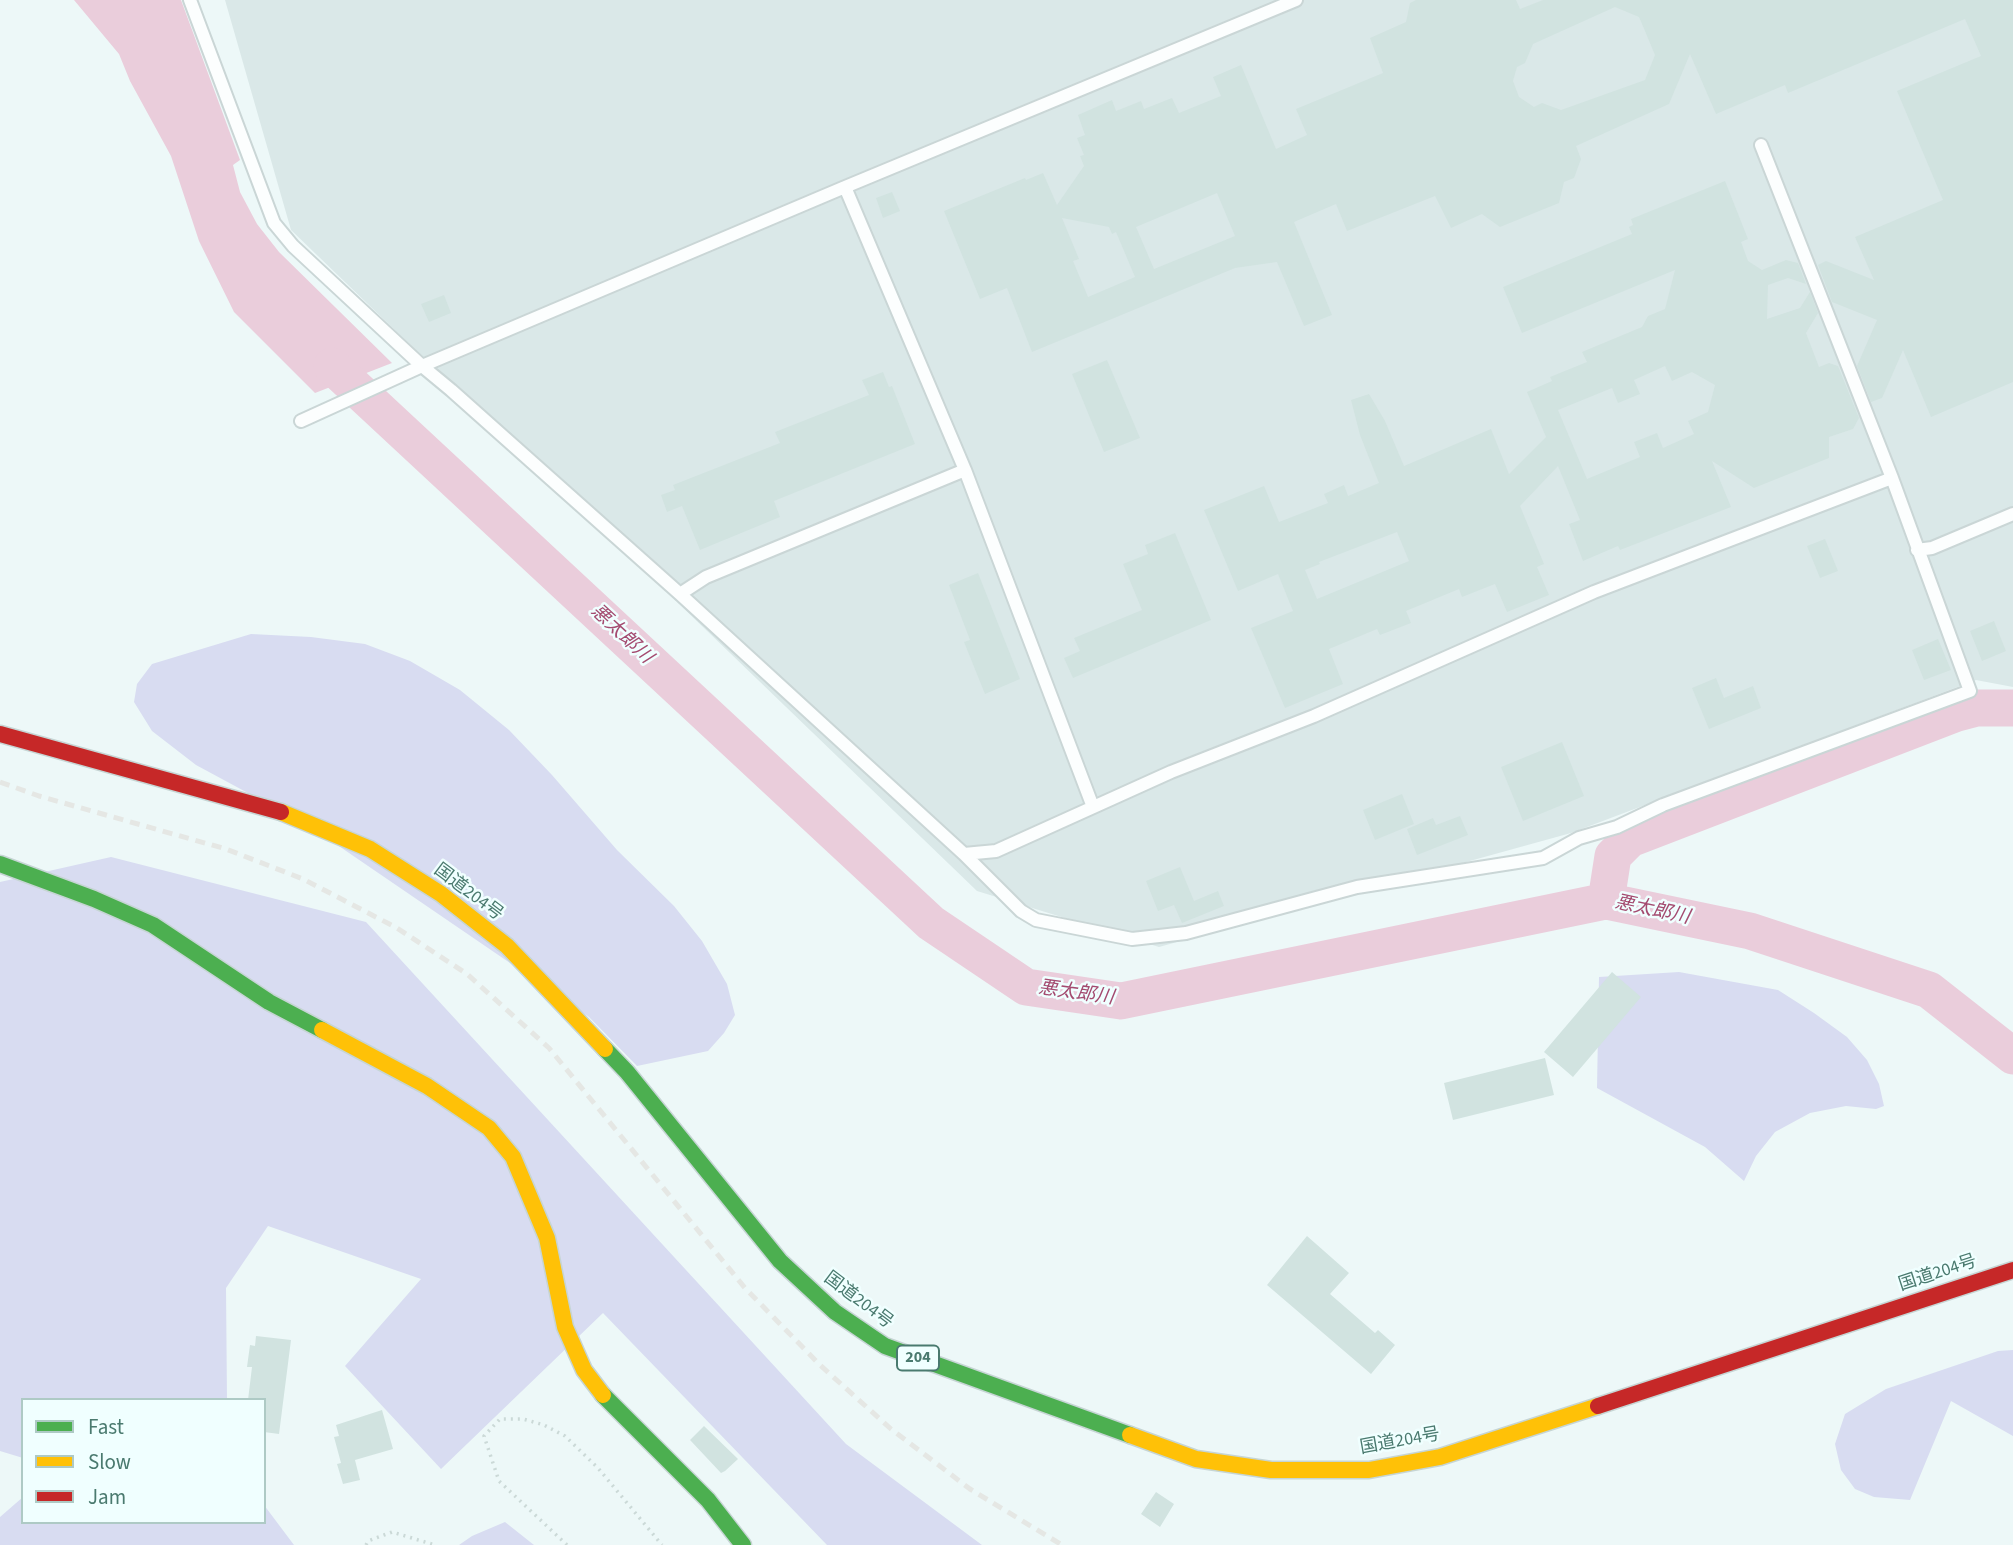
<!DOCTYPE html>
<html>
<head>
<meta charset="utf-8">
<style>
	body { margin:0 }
	#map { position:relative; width:2013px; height:1545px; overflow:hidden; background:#edf8f8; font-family:"Source Sans 3",sans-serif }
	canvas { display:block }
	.legend { position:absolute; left:21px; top:1398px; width:245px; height:126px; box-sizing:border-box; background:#f0ffff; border:2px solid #aecac5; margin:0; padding:9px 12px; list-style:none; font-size:21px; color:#4a7a6f }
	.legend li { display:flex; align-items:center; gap:14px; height:35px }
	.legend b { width:35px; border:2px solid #aecac5 }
</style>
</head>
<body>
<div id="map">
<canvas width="2013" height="1545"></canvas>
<ul class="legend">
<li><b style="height:9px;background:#4caf50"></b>Fast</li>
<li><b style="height:9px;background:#ffc107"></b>Slow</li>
<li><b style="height:9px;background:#c62828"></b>Jam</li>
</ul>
</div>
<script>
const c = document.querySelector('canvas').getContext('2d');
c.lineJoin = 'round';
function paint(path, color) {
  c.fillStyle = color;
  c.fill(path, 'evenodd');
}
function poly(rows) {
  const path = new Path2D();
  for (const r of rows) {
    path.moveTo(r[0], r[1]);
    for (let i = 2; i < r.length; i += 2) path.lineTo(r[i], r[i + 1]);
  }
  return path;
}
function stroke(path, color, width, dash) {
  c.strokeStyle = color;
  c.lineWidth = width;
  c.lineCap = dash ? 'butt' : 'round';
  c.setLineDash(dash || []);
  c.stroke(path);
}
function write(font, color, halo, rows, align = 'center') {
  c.font = font + ' "Source Sans 3","Noto Sans JP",sans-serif';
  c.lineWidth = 5;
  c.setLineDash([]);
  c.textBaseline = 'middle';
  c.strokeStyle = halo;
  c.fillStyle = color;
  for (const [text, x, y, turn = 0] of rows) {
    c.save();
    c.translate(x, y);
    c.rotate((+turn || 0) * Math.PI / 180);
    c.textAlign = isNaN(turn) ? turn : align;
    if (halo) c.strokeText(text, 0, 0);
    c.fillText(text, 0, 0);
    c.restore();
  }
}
const industrial = poly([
	[225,0,2013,0,2013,687,1976,680,1571,833,1159,947,977,891,291,230]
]);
const green = poly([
	[251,634,311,637,365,644,410,661,460,690,509,730,552,775,617,850,674,906,702,941,727,984,735,1015,724,1033,708,1051,637,1066,589,1017,311,827,196,765,152,731,134,702,137,684,152,664],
	[111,857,366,922,846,1444,982,1545,827,1545,603,1313,441,1469,345,1366,421,1279,268,1226,226,1288,227,1400,23,1400,23,1458,0,1451,0,882],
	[1679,972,1778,990,1814,1013,1847,1037,1867,1060,1879,1084,1884,1106,1876,1109,1846,1106,1810,1113,1775,1132,1756,1156,1744,1181,1705,1147,1597,1088,1599,977],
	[2013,1350,2013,1436,1951,1401,1910,1500,1874,1497,1855,1489,1841,1470,1835,1444,1845,1414,1886,1389,1998,1351],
	[23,1497,23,1522,264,1522,264,1505,294,1545,0,1545,0,1517],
	[505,1522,534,1545,459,1545,472,1536]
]);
const water = poly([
	[74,0,181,0,240,160,233,165,240,192,257,224,279,252,392,363,315,393,234,312,199,241,171,156,130,81,119,54]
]);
const river = poly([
	[332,366,931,923,1026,987,1121,1001,1606,901,1750,931,1929,990,2013,1056],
	[1606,901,1613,856,1630,839,1957,713,1976,708,2013,708]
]);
const building = poly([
	[1416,0,1516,0,1520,9,1543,0,2013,0,2013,382,1931,417,1903,350,1882,398,1871,402,1857,366,1877,320,1832,302,1818,265,1826,261,1874,280,1855,237,1943,200,1897,91,1981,56,1965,19,1788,93,1785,85,1716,114,1690,54,1669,104,1576,146,1581,159,1574,178,1564,182,1559,203,1500,227,1482,214,1451,228,1435,196,1347,231,1336,204,1294,222,1332,315,1304,326,1277,262,1235,268,1032,352,1007,288,980,299,944,211,1025,178,1026,180,1043,173,1057,205,1084,166,1080,156,1084,155,1077,138,1085,135,1078,115,1112,100,1116,111,1141,101,1144,109,1172,98,1179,113,1221,96,1213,77,1241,65,1276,149,1307,135,1296,109,1383,73,1370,38,1406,22,1410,3],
	[1615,7,1639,17,1645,31,1655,55,1645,80,1561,110,1542,103,1534,107,1519,97,1513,81,1517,67,1525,63,1533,44],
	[1217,193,1235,236,1154,269,1136,227],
	[1062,218,1109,227,1112,234,1116,232,1135,277,1088,297,1073,261,1079,259],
	[1725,181,1748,239,1741,242,1748,261,1762,270,1786,260,1798,263,1806,284,1788,278,1768,285,1767,319,1800,308,1810,292,1818,313,1806,333,1819,367,1829,363,1838,366,1859,418,1853,429,1829,437,1829,458,1754,488,1712,461,1731,507,1620,550,1618,546,1583,561,1569,524,1580,520,1558,466,1520,506,1544,564,1537,567,1549,595,1507,612,1495,584,1462,597,1459,589,1406,611,1411,623,1380,635,1377,629,1329,649,1343,684,1285,708,1251,628,1293,611,1278,574,1238,591,1204,510,1264,486,1279,522,1328,503,1324,494,1344,485,1348,496,1379,483,1360,435,1351,400,1369,394,1385,421,1404,466,1491,429,1509,474,1546,437,1527,392,1552,381,1550,377,1587,362,1582,352,1642,327,1648,316,1665,309,1675,270,1522,333,1503,287,1632,234,1629,227,1633,225,1631,219],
	[1665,366,1672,381,1692,372,1715,385,1708,412,1688,421,1694,434,1663,448,1657,433,1634,442,1640,457,1587,479,1558,410,1612,388,1618,403,1640,394,1634,380],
	[1397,532,1409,561,1317,599,1305,570,1320,564,1319,562],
	[892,192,900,211,883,218,876,198],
	[444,295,451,313,429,322,421,304],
	[1107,360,1140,438,1104,452,1072,374],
	[883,372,889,387,892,386,915,444,774,501,780,517,700,550,682,506,667,512,661,495,675,490,673,485,780,443,775,432,869,395,862,380],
	[1175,533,1211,620,1073,678,1064,658,1080,651,1074,638,1142,610,1123,564,1148,554,1145,545],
	[1825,539,1838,571,1820,578,1807,546],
	[978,573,1020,679,985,694,964,642,970,640,949,585],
	[1994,621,2006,651,1982,661,1970,631],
	[1938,639,1951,670,1924,680,1912,650],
	[1716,678,1724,698,1753,686,1761,708,1709,729,1692,688],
	[1562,742,1584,796,1523,821,1501,767],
	[1402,794,1414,824,1375,840,1363,810],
	[1460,816,1468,835,1417,855,1407,829,1433,818,1436,825],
	[1180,867,1194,901,1218,891,1224,906,1182,923,1174,905,1158,911,1146,881],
	[1612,972,1641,997,1573,1077,1544,1052],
	[1545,1058,1554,1095,1453,1120,1444,1083],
	[1307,1236,1349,1273,1330,1294,1375,1333,1378,1330,1395,1345,1371,1374,1267,1285],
	[256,1336,291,1340,279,1434,264,1432,264,1400,248,1400,252,1367,247,1367,250,1345,255,1346],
	[382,1410,393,1449,355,1460,360,1480,343,1484,337,1464,341,1463,334,1437,339,1436,336,1425],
	[704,1426,738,1459,725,1471,721,1473,690,1440],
	[1156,1492,1174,1504,1160,1527,1141,1514]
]);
const path = poly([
	[366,1545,368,1541,392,1532,435,1545],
	[567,1545,499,1481,484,1436,500,1419,523,1419,544,1425,565,1436,598,1468,662,1545]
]);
const lane = poly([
	[190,0,274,223,293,246,422,366,451,390,680,594,964,854,1021,911,1036,920,1132,939,1186,933,1357,887,1543,858,1579,838,1617,827,1663,805,1970,691,1892,478,1761,145],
	[845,187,965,470,1093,807],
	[301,421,422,366,845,187,1296,0],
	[1917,550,1932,548,2013,514],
	[680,594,706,577,965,470],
	[964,854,996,851,1171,772,1314,716,1594,592,1892,478]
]);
const fast = poly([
	[0,864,94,899,153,925,269,1002,322,1030],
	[605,1049,627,1072,780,1261,835,1312,885,1346,1130,1435],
	[603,1395,708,1500,743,1545]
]);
const slow = poly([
	[281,812,370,849,441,894,507,946,605,1049],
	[322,1030,427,1086,489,1128,513,1157,547,1238,565,1327,584,1370,603,1395],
	[1130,1435,1196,1459,1271,1470,1369,1470,1440,1457,1598,1406]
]);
const jam = poly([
	[0,734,281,812],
	[1598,1406,2013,1270]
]);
const rail = poly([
	[0,782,39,796,226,849,303,879,397,928,467,974,549,1048,745,1288,820,1365,891,1429,970,1489,1062,1545]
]);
const shields = [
	[918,1358,42]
];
const shieldNames = [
	["204",918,1358]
];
const streetNames = [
	["国道204号",468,893,37],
	["国道204号",1938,1274,-18],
	["国道204号",858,1301,37],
	["国道204号",1400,1442,-10]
];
const waterNames = [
	["悪太郎川",621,635,43],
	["悪太郎川",1652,911,12],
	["悪太郎川",1076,994,8]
];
paint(industrial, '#dae8e8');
paint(green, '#d8dcf1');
paint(water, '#eacddb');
stroke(river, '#eacddb', 37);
paint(building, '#d1e3e0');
stroke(lane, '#cad6d6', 16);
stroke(fast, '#c6d5d4', 19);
stroke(slow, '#c6d5d4', 19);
stroke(jam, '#c6d5d4', 19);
stroke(path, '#cbd9d7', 3.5, [2, 5]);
stroke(lane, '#fcfefe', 12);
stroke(fast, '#4caf50', 16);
stroke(slow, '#ffc107', 16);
stroke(jam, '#c62828', 16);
stroke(rail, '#e5e7e4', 5, [10, 7]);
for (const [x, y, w] of shields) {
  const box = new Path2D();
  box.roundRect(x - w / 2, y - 12.5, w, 25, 5);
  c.fillStyle = '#f0ffff';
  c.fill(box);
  stroke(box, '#4a7a6f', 2);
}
write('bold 16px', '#4a7a6f', null, shieldNames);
write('18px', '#4a7a6f', '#f0ffff', streetNames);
write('italic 19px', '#a44b70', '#f0ffff', waterNames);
</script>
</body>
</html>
